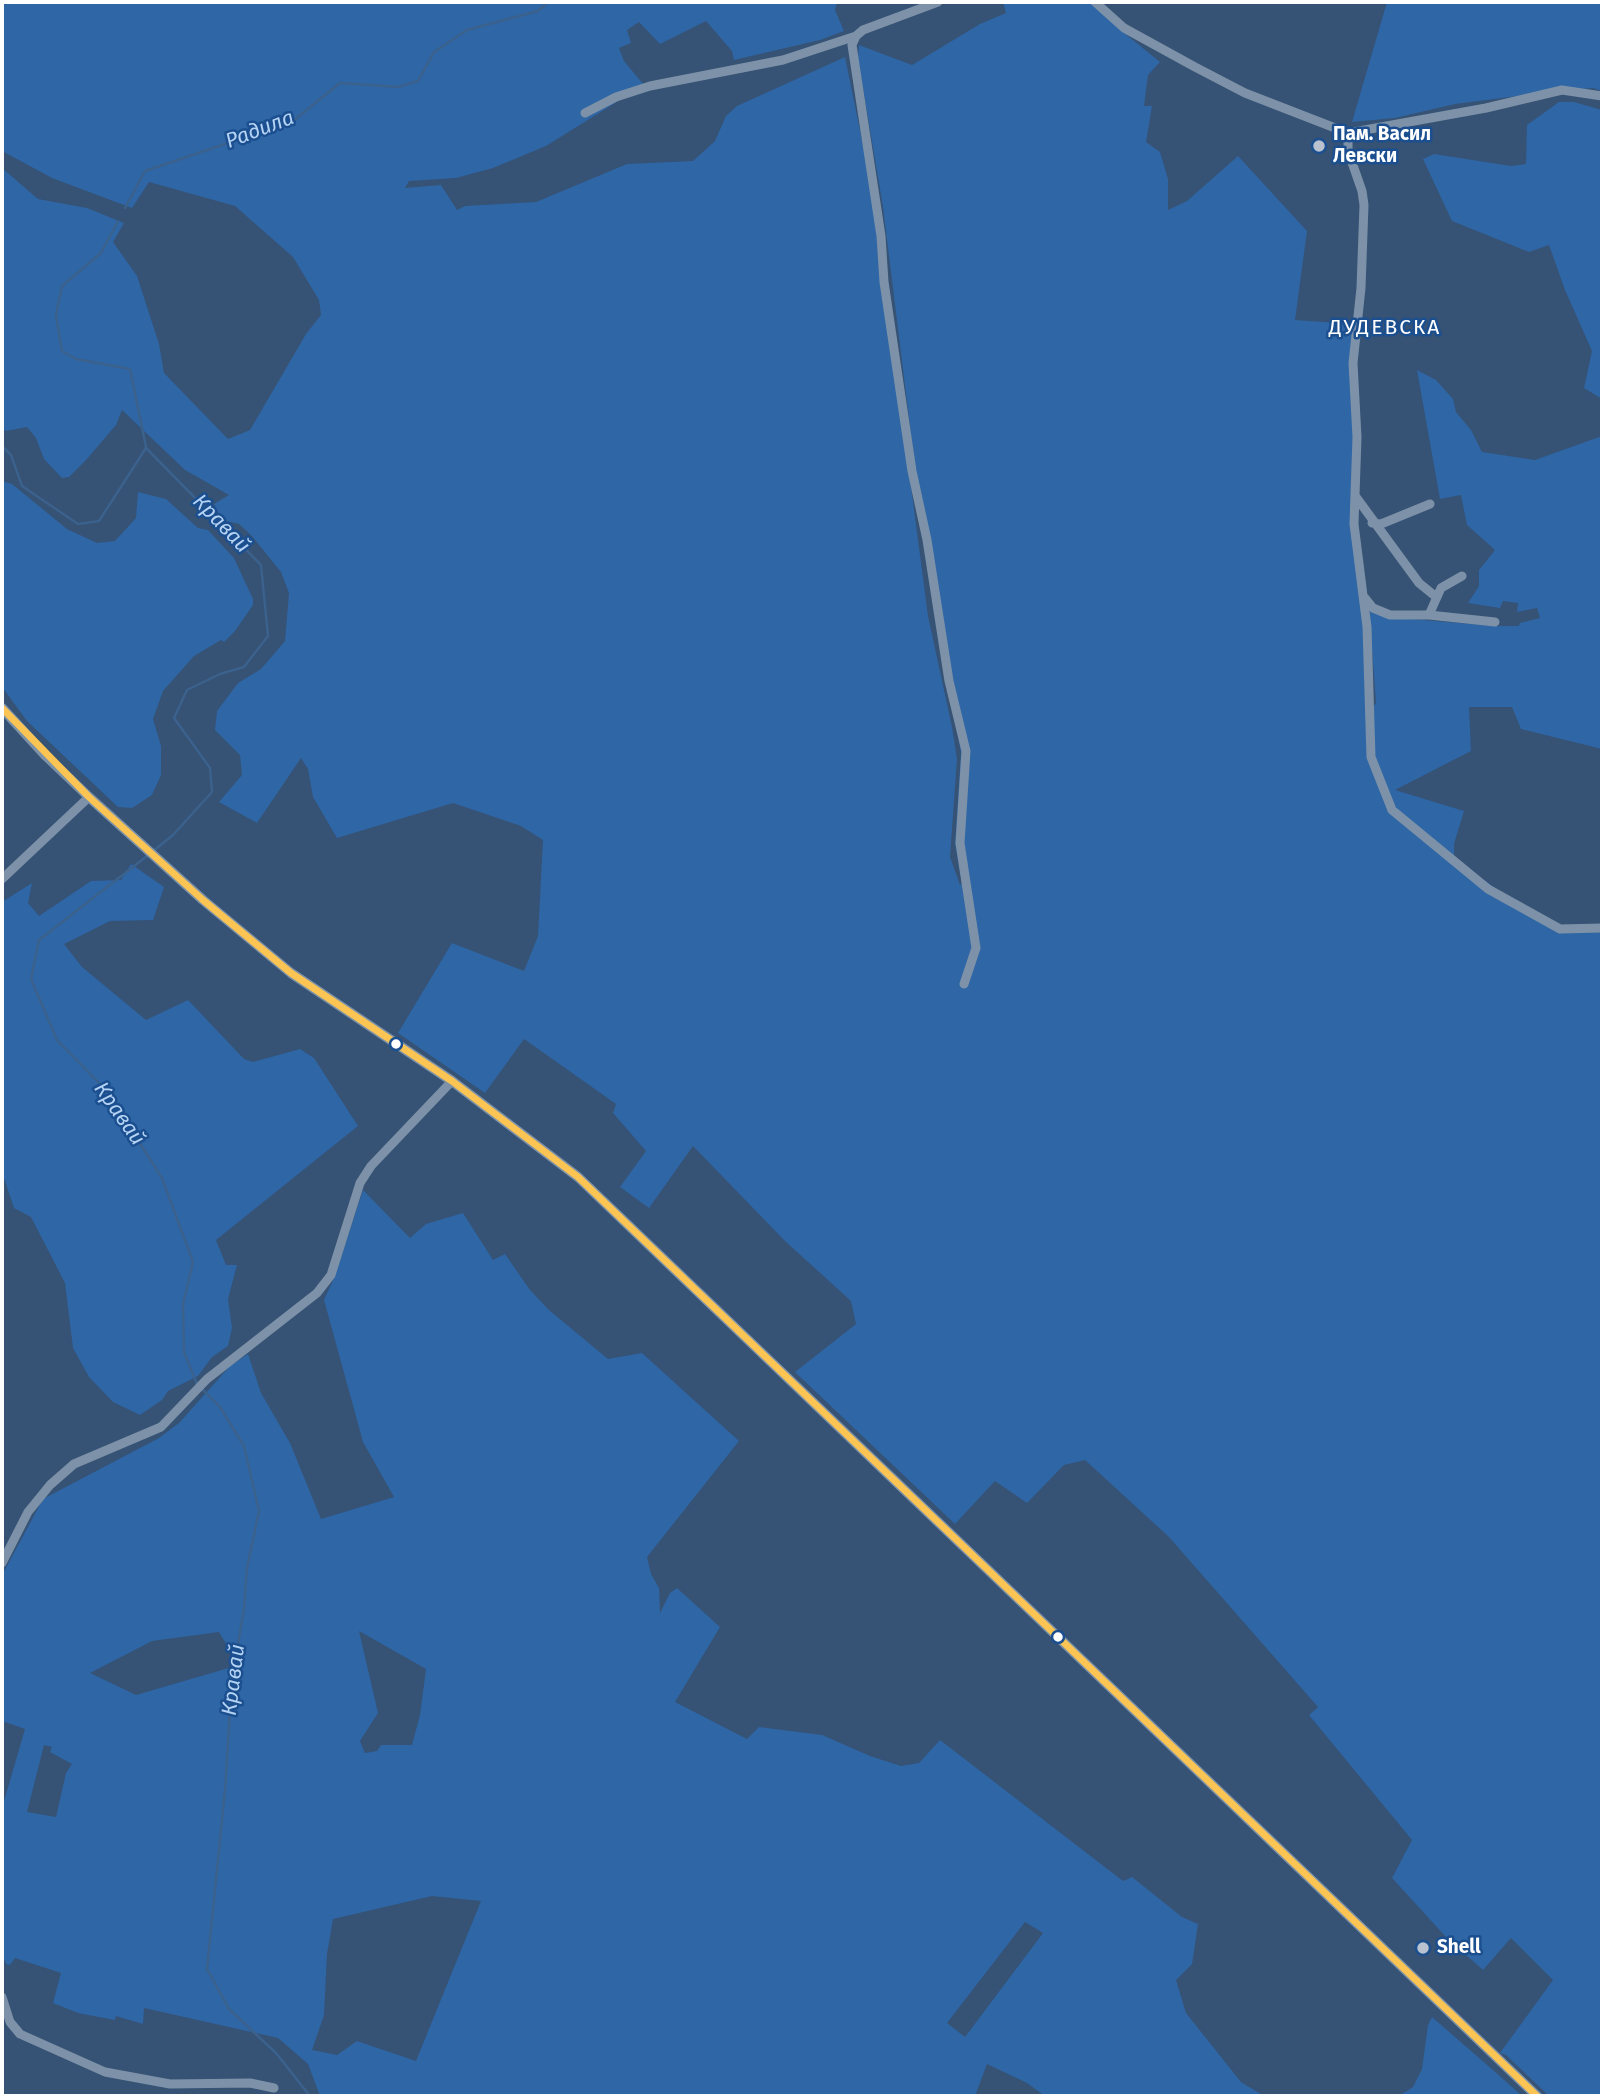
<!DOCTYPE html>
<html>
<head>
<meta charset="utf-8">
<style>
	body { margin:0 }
	#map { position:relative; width:1604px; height:2098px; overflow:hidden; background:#365274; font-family:"Fira Sans",sans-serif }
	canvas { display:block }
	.frame { position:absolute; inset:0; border:4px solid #fff; pointer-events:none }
</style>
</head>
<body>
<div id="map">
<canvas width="1604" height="2098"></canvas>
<div class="frame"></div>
</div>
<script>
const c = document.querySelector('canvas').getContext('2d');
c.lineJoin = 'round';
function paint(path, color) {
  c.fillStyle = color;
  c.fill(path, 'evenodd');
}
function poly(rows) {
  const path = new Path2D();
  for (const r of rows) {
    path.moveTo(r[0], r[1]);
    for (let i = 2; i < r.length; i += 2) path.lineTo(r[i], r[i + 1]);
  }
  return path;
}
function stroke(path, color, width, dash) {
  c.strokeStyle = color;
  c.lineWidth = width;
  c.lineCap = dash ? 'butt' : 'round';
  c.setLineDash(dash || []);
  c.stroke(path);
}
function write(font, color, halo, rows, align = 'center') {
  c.font = font + ' "Fira Sans",sans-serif';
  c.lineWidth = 5;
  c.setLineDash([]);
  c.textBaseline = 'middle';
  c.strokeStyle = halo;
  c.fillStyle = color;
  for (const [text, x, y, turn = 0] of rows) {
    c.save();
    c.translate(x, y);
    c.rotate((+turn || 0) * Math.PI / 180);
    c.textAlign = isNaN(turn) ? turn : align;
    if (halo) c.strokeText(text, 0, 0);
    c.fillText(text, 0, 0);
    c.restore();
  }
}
const green = poly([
	[2,2,837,2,835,10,844,31,820,40,734,60,732,51,706,21,660,44,639,22,627,30,631,43,619,48,624,61,644,85,546,146,493,168,456,178,409,181,405,188,441,185,457,210,465,206,536,202,627,164,693,161,715,141,726,116,737,106,845,57,872,189,928,616,952,727,957,759,950,857,960,885,962,883,955,844,961,753,920,507,883,207,858,58,859,45,912,65,980,24,1006,13,1003,2,1092,2,1123,32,1160,62,1148,75,1144,106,1152,106,1146,142,1160,152,1168,179,1168,210,1187,201,1238,156,1307,231,1295,320,1354,324,1354,509,1373,707,1376,703,1369,607,1387,617,1495,626,1519,626,1520,623,1540,618,1537,608,1517,612,1518,603,1503,601,1500,608,1468,603,1479,586,1479,570,1495,550,1467,525,1461,495,1440,499,1417,370,1436,380,1453,399,1456,412,1471,430,1482,452,1535,460,1602,436,1602,749,1521,729,1512,707,1469,707,1471,751,1395,790,1464,811,1454,844,1454,858,1546,925,1602,928,1602,2096,1549,2096,1506,2055,1500,2053,1553,1980,1511,1938,1483,1970,1446,1937,1392,1878,1412,1840,1309,1715,1318,1707,1169,1537,1085,1460,1064,1465,1027,1503,995,1481,955,1524,795,1372,856,1324,851,1301,785,1241,693,1146,649,1208,620,1187,646,1151,613,1113,616,1104,524,1039,485,1093,398,1033,452,943,524,971,538,936,543,840,521,826,453,803,337,838,313,797,308,769,301,758,257,823,219,802,242,775,240,755,215,730,217,711,238,683,261,669,285,641,289,593,281,572,251,535,239,524,222,520,214,504,229,495,185,470,122,410,116,425,86,460,69,477,62,478,44,459,36,438,27,427,6,431,2,428,2,168,38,199,87,208,124,223,113,242,137,276,159,344,164,373,228,439,250,430,306,334,321,315,319,300,293,257,235,206,149,182,132,208,52,178,2,151],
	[1387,2,1602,2,1602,91,1593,88,1557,91,1455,104,1395,118,1352,122],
	[1559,102,1574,102,1602,110,1602,399,1584,388,1592,351,1565,290,1549,245,1529,252,1452,221,1423,159,1434,154,1511,166,1526,164,1527,125],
	[2,481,12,484,67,529,97,543,115,541,136,518,138,492,166,499,198,528,208,530,234,558,253,599,253,605,235,631,224,642,221,640,194,656,163,691,153,719,161,746,161,775,152,795,132,808,118,807,27,721,2,687],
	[131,864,164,887,153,920,110,921,64,944,82,967,146,1020,188,1000,244,1059,253,1062,300,1049,314,1058,358,1126,216,1240,226,1265,237,1265,228,1299,232,1328,228,1346,212,1357,198,1376,168,1391,162,1400,140,1415,113,1402,89,1377,73,1348,65,1283,31,1217,14,1208,2,1172,2,902,32,883,28,903,39,916,91,881,121,880],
	[363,1190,410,1238,426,1224,463,1213,493,1260,505,1254,530,1290,549,1310,608,1359,642,1353,739,1441,647,1557,651,1574,659,1588,660,1613,670,1593,677,1588,720,1627,675,1702,747,1739,759,1727,822,1735,870,1756,901,1766,919,1763,940,1740,1123,1881,1132,1877,1182,1917,1198,1924,1192,1964,1176,1980,1186,2013,1241,2082,1264,2096,1045,2096,1027,2083,987,2064,975,2096,320,2096,308,2064,278,2038,144,2008,143,2024,116,2016,115,2020,78,2013,53,2003,61,1973,15,1958,10,1965,6,1964,2,1954,2,1808,25,1729,2,1721,2,1575,43,1499,159,1438,179,1423,230,1366,248,1354,261,1393,290,1443,321,1519,394,1497,363,1442,324,1300,335,1276],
	[359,1631,426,1669,420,1715,412,1745,381,1745,377,1751,365,1753,360,1741,378,1713],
	[219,1632,239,1665,136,1695,90,1673,152,1641],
	[44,1745,52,1747,50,1752,72,1764,66,1773,56,1817,27,1812],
	[432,1896,481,1901,416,2061,357,2041,337,2055,312,2050,324,2015,327,1954,333,1919],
	[1025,1922,1043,1933,965,2037,947,2023],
	[1432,2017,1493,2070,1522,2096,1399,2096,1413,2087,1422,2069,1428,2025]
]);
const stream = poly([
	[125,208,145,171,293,121,340,83,398,87,418,81,434,52,467,30,538,11,548,2],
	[118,221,101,253,62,286,56,315,62,351,76,359,130,369,146,447],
	[2,446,11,455,22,486,78,524,99,521,146,448,261,565,268,636,244,667,220,674,187,690,174,718,210,768,212,792,173,835,152,852],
	[147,856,39,940,31,979,57,1040,106,1090,162,1178,193,1262,183,1304,184,1352,197,1384],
	[202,1389,220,1407,244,1446,259,1511,247,1568,244,1609,232,1679,225,1790,207,1969,229,2009,276,2053,310,2096]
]);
const minor = poly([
	[1095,2,1124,28,1195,67,1245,93,1348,133,1486,108,1562,90,1602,96],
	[856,36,852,45,881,236,884,282,912,471,927,540,949,681,966,751,960,843,976,948,964,984],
	[585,113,616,97,650,86,783,60,856,36,863,30,938,2],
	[1348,133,1348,151,1362,191,1364,205,1361,288,1353,363,1357,437,1354,524,1367,627,1371,757,1392,810,1488,889,1560,929,1602,928],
	[1356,497,1419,583,1435,596],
	[1372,523,1381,524,1430,504],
	[1365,598,1373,608,1390,615,1429,615,1495,622],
	[1429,615,1441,588,1462,576],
	[2,879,89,797],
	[2,1563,28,1512,50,1485,74,1464,161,1427,207,1379,317,1293,331,1275,360,1183,371,1166,452,1081],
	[2,1997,10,2022,20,2034,105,2072,170,2084,250,2083,274,2088]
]);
const tertiary = poly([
	[2,708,46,756,89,797,203,900,291,973,452,1081,578,1177,1537,2096]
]);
const bus1 = poly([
	[2,708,89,797,203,900,291,973,452,1081,578,1177,1537,2096]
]);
const markers = [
	[1319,146,7,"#b9c2ce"],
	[396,1044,6,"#fff"],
	[1058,1637,6,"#fff"],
	[1423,1948,7,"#b9c2ce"]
];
const poiNames = [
	["Пам. Васил",1333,135],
	["Левски",1333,157],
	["Shell",1437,1948]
];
const waterNames = [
	["Радила",260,130,-21],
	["Кравай",221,524,46],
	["Кравай",119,1114,55],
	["Кравай",234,1680,-83]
];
const neighbourhoodNames = [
	["ДУДЕВСКА",1385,328]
];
paint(green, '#2f66a5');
stroke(stream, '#3b618d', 2.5);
stroke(minor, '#7d92a8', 9);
stroke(tertiary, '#7d92a8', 10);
stroke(bus1, '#fcc553', 7);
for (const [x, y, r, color] of markers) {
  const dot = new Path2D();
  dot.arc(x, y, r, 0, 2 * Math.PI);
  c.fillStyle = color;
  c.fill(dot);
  stroke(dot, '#1b4f8f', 2.5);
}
write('bold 19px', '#fff', '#1b4f8f', poiNames, 'left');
write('italic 21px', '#b5d3f5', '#1b4f8f', waterNames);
c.letterSpacing = '2px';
write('21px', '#fff', '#1b4f8f', neighbourhoodNames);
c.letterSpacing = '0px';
</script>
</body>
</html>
